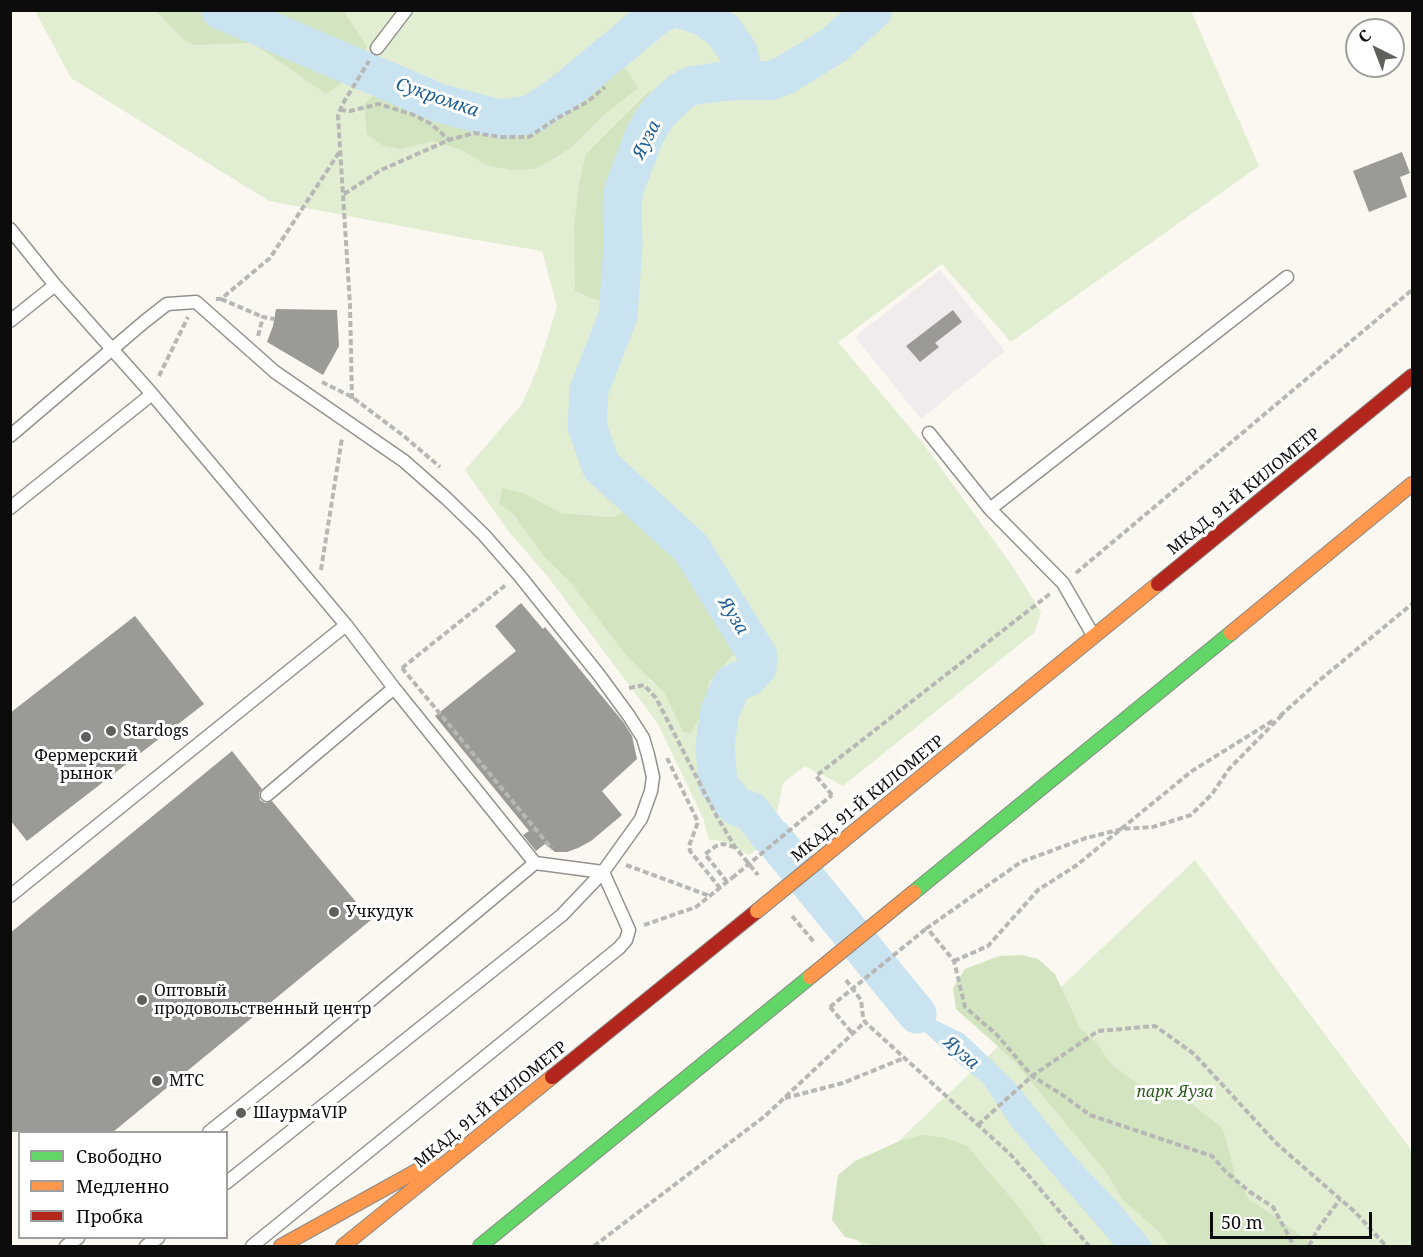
<!DOCTYPE html>
<html>
<head>
<meta charset="utf-8">
<style>
	body { margin:0 }
	#map { position:relative; width:1423px; height:1257px; overflow:hidden; background:#faf8f0; font-family:"Noto Serif",serif }
	canvas { display:block }
	.frame { position:absolute; inset:0; border:12px solid #0c0c0c; pointer-events:none }
	.legend { position:absolute; left:18px; top:1131px; width:210px; height:108px; box-sizing:border-box; background:#fff; border:2px solid #9e9e9e; margin:0; padding:8px 10px; list-style:none; font-size:18px; color:#0c0c0c }
	.legend li { display:flex; align-items:center; gap:12px; height:30px }
	.legend b { width:30px; border:2px solid #9e9e9e }
	.north { position:absolute; left:1345px; top:18px; width:60px; height:60px; box-sizing:border-box; background:#fff; border:2px solid #9e9e9e; border-radius:50%; rotate:318deg; font-size:16px; font-weight:700; line-height:24px; text-align:center; color:#0c0c0c }
	.north::after { content:''; display:block; margin:auto; width:21px; height:27px; background:#5f5f5c; clip-path:polygon(50% 0,100% 100%,50% 72%,0 100%) }
	.scale { position:absolute; left:1210px; top:1212px; width:162px; height:27px; box-sizing:border-box; border:3px solid #0c0c0c; border-top:0; padding-left:8px; font-size:18px; line-height:21px; white-space:nowrap; color:#0c0c0c; -webkit-text-stroke:4px #fff; paint-order:stroke }
</style>
</head>
<body>
<div id="map">
<canvas width="1423" height="1257"></canvas>
<div class="frame"></div>
<ul class="legend">
<li><b style="height:8px;background:#63d668"></b>Свободно</li>
<li><b style="height:8px;background:#ff974d"></b>Медленно</li>
<li><b style="height:8px;background:#b3261e"></b>Пробка</li>
</ul>
<div class="north">С</div>
<div class="scale">50 m</div>
</div>
<script>
const c = document.querySelector('canvas').getContext('2d');
c.lineJoin = 'round';
function paint(path, color) {
  c.fillStyle = color;
  c.fill(path, 'evenodd');
}
function poly(rows) {
  const path = new Path2D();
  for (const r of rows) {
    path.moveTo(r[0], r[1]);
    for (let i = 2; i < r.length; i += 2) path.lineTo(r[i], r[i + 1]);
  }
  return path;
}
function stroke(path, color, width, dash) {
  c.strokeStyle = color;
  c.lineWidth = width;
  c.lineCap = dash ? 'butt' : 'round';
  c.setLineDash(dash || []);
  c.stroke(path);
}
function write(font, color, halo, rows, align = 'center') {
  c.font = font + ' "Noto Serif",serif';
  c.lineWidth = 6;
  c.setLineDash([]);
  c.textBaseline = 'middle';
  c.strokeStyle = halo;
  c.fillStyle = color;
  for (const [text, x, y, turn = 0] of rows) {
    c.save();
    c.translate(x, y);
    c.rotate((+turn || 0) * Math.PI / 180);
    c.textAlign = isNaN(turn) ? turn : align;
    if (halo) c.strokeText(text, 0, 0);
    c.fillText(text, 0, 0);
    c.restore();
  }
}
const industrial = poly([
	[940,270,1005,351,921,419,855,337]
]);
const green = poly([
	[35,11,1191,11,1259,166,1011,342,942,264,838,342,922,442,1013,567,1041,612,1035,632,843,786,805,766,783,783,777,813,787,827,773,838,749,855,723,841,709,840,703,818,658,724,549,578,509,532,465,470,522,404,538,367,557,307,542,251,459,237,269,201,71,78],
	[524,493,561,513,612,517,630,510,679,552,731,635,709,682,706,705,683,732,664,693,651,681,571,583,545,558,513,514],
	[1195,860,1412,1151,1412,1246,862,1246,833,1203]
]);
const forest = poly([
	[156,11,343,11,367,46,346,80,326,94,253,43,194,45,181,37],
	[621,61,638,88,604,115,573,146,552,160,534,169,511,170,486,165,462,150,432,141,402,149,384,146,367,134,364,104,379,90,444,119,485,129,528,127,574,97],
	[650,90,661,100,621,158,608,213,609,303,597,300,575,291,574,227,579,184,586,154],
	[502,488,524,493,561,513,612,517,630,510,679,552,731,635,733,655,709,682,706,705,691,733,683,732,664,693,625,654,571,583,545,558,513,514,499,504],
	[1022,955,1038,959,1055,974,1080,1028,1097,1043,1110,1063,1138,1084,1192,1104,1220,1126,1225,1135,1236,1179,1249,1199,1288,1226,1314,1246,1169,1246,1156,1229,1123,1200,1106,1172,1014,1061,956,1009,953,988,965,969,999,956],
	[924,1135,946,1138,967,1146,1022,1211,1046,1246,878,1246,845,1237,832,1220,838,1175,855,1161,902,1140]
]);
const water = poly([
	[895,964,902,981,915,991,929,1017,964,1034,1015,1083,1072,1154,1121,1206,1154,1246,1115,1246,1012,1127,983,1083,956,1061,900,1009,894,994,878,977]
]);
const river = poly([
	[221,10,439,103,500,119,531,115,563,93,656,16,668,10],
	[685,10,705,17,724,31,738,52,745,80],
	[873,10,834,45,785,75,773,80,760,81,745,80,717,82,691,86,680,92,660,111,652,122,645,134,624,189,622,203,623,245,618,316,589,390,587,426,601,466,691,548,758,656,757,667,748,677,732,684,720,711,715,745,718,784,736,806,752,812,769,835,773,838,917,1014]
]);
const building = poly([
	[1402,152,1410,173,1400,177,1407,197,1369,212,1353,171],
	[276,309,337,310,339,346,323,375,267,342,273,326],
	[953,310,962,322,935,343,939,347,920,362,906,346],
	[521,603,543,629,545,627,624,723,632,736,637,759,602,791,622,815,591,841,578,848,567,852,555,852,545,844,536,851,523,835,529,831,435,716,516,651,495,626],
	[135,616,204,704,27,841,10,820,10,713],
	[232,751,262,789,259,793,260,800,265,803,272,801,371,920,113,1132,10,1132,10,933]
]);
const path = poly([
	[340,110,350,111,379,104,414,115,431,124,449,140],
	[344,194,381,170,449,140,474,133,501,137,529,137,556,119,587,102,605,87],
	[216,299,221,299,270,258,340,151],
	[221,299,263,317],
	[258,336,263,317,274,319],
	[159,376,188,317],
	[322,382,352,397,405,437,440,467],
	[352,399,350,305,338,116,342,105,369,61],
	[321,570,342,438],
	[1076,573,1412,290],
	[402,668,552,849],
	[402,668,507,584],
	[629,688,644,685,656,698,716,815,735,847,758,875],
	[1282,715,1229,769,1212,794,1191,815,1153,827,1122,829,1086,838,1021,862,927,928,954,961,965,1007,997,1035,1032,1076,1061,1094,1090,1115,1212,1156,1226,1172,1250,1192,1273,1207,1294,1246],
	[1280,716,1321,679,1412,604],
	[667,758,698,822,689,846,690,851,720,888],
	[832,795,816,776,1051,593],
	[626,865,710,896],
	[727,882,705,854,716,846,723,844,734,847],
	[792,916,814,942],
	[644,925,696,907,732,878],
	[954,961,988,946,1038,890,1077,865,1192,771,1274,720],
	[846,980,861,1000,863,1017,865,1022,1011,1155,1089,1246],
	[830,1007,853,1034],
	[785,1098,843,1083,904,1058],
	[978,1125,1032,1076,1098,1031,1155,1026,1194,1054,1277,1144,1355,1212,1386,1246],
	[594,1246,765,1116,865,1022],
	[1309,1246,1318,1229,1340,1199]
]);
const lane = poly([
	[377,48,406,10],
	[10,229,55,285,152,394,346,625,394,688,535,863],
	[10,321,55,285],
	[929,433,990,509,1063,583,1093,635],
	[10,436,144,322,167,304,196,302,275,372,404,461,446,498,484,535,519,575,599,675,629,716,643,738,648,755,653,777,651,791,641,819,603,872,562,915,226,1183],
	[10,508,152,394],
	[990,509,1287,277],
	[267,795,394,688],
	[10,896,346,625],
	[209,1132,298,1061,535,863,603,872],
	[66,1246,78,1238],
	[146,1246,158,1238],
	[252,1246,619,948,626,940,629,930,603,872]
]);
const fast = poly([
	[914,892,1231,633],
	[480,1246,810,977]
]);
const slow = poly([
	[1231,633,1412,484],
	[861,826,1158,584],
	[281,1246,431,1163],
	[343,1246,552,1077]
]);
const jam = poly([
	[1158,584,1412,376],
	[552,1077,757,911]
]);
const pathBridge = poly([
	[732,878,832,795],
	[830,1007,927,928]
]);
const slowBridge = poly([
	[757,911,861,826],
	[810,977,914,892]
]);
const markers = [
	[111,731,6,"#5f5f5c"],
	[86,737,6,"#5f5f5c"],
	[334,912,6,"#5f5f5c"],
	[142,1000,6,"#5f5f5c"],
	[157,1081,6,"#5f5f5c"],
	[241,1113,6,"#5f5f5c"]
];
const streetNames = [
	["МКАД, 91-Й КИЛОМЕТР",1244,492,-39],
	["МКАД, 91-Й КИЛОМЕТР",868,799,-39],
	["МКАД, 91-Й КИЛОМЕТР",491,1105,-39]
];
const poiNames = [
	["Stardogs",123,731],
	["Фермерский",86,756,"center"],
	["рынок",86,774,"center"],
	["Учкудук",346,912],
	["Оптовый",154,991],
	["продовольственный центр",154,1009],
	["МТС",169,1081],
	["ШаурмаVIP",253,1113]
];
const parkNames = [
	["парк Яуза",1175,1092]
];
const waterNames = [
	["Сукромка",437,98,19],
	["Яуза",647,140,-63],
	["Яуза",733,616,58],
	["Яуза",961,1053,41]
];
paint(industrial, '#f1ebed');
paint(green, '#e2eed1');
paint(forest, '#d3e5c0');
paint(water, '#c9e3f1');
stroke(river, '#c9e3f1', 39);
paint(building, '#9c9a96');
stroke(lane, '#93928f', 15);
stroke(fast, '#8a8985', 16);
stroke(slow, '#8a8985', 16);
stroke(jam, '#8a8985', 16);
stroke(path, '#b7b7b5', 4, [6, 3]);
stroke(lane, '#fefefd', 12);
stroke(fast, '#63d668', 14);
stroke(slow, '#ff974d', 14);
stroke(jam, '#b3261e', 14);
stroke(slowBridge, '#80807c', 16, []);
stroke(pathBridge, '#b7b7b5', 4, [6, 3]);
stroke(slowBridge, '#ff974d', 14);
for (const [x, y, r, color] of markers) {
  const dot = new Path2D();
  dot.arc(x, y, r, 0, 2 * Math.PI);
  c.fillStyle = color;
  c.fill(dot);
  stroke(dot, '#fff', 2);
}
write('16px', '#0c0c0c', '#fff', streetNames);
write('16px', '#0c0c0c', '#fff', poiNames, 'left');
write('italic 16px', '#2d5e21', '#fff', parkNames);
write('italic 18px', '#1f5f94', '#fff', waterNames);
</script>
</body>
</html>
